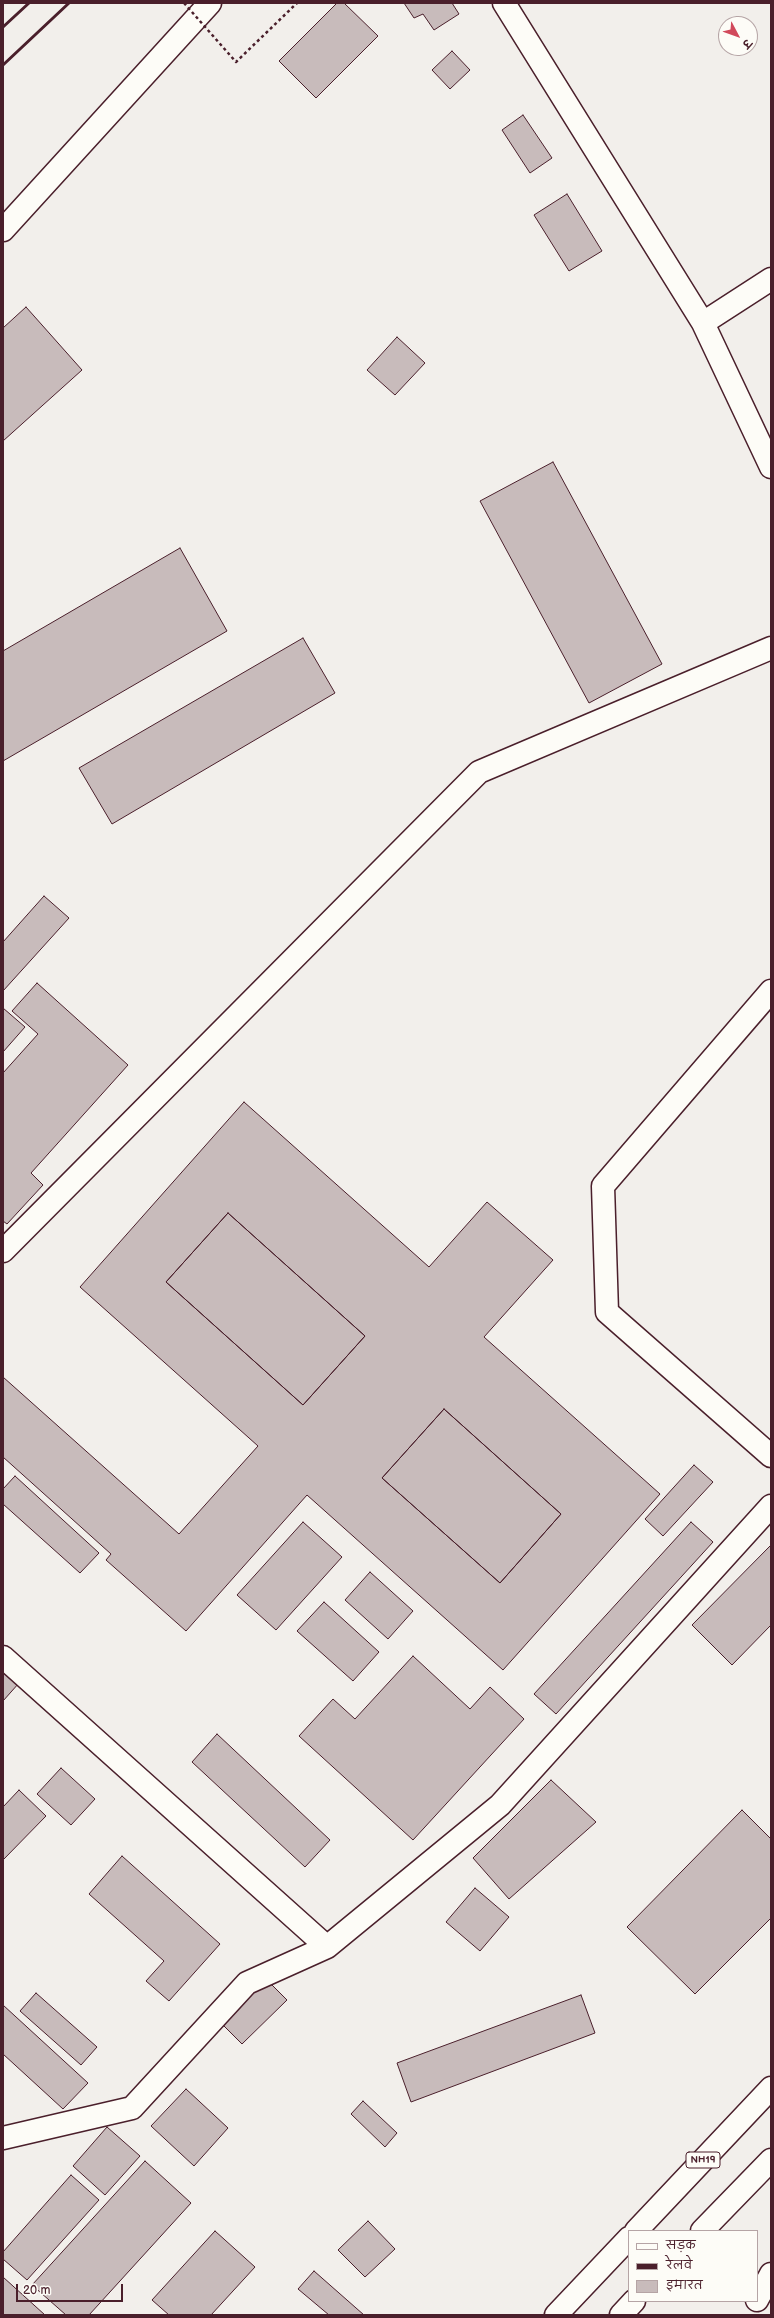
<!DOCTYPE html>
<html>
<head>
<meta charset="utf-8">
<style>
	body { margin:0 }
	#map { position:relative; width:774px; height:2318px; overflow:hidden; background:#f2efeb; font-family:"Balsamiq Sans","Playpen Sans Deva",sans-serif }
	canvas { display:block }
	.frame { position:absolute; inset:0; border:4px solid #4a1f2b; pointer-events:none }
	.legend { position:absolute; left:628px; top:2230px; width:130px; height:72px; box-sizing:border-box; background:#fdfcf7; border:1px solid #b5a4a5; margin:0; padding:5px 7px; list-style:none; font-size:12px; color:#4a1f2b }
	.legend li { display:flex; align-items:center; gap:8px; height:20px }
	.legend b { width:20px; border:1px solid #b5a4a5 }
	.north { position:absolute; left:718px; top:16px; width:40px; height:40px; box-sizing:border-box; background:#fdfcf7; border:1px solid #b5a4a5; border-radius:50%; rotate:131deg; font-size:11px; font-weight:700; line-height:16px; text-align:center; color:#4a1f2b }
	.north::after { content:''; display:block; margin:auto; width:14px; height:18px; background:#d1495b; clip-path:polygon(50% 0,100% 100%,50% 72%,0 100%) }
	.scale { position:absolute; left:16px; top:2284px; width:107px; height:18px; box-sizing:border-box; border:2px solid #4a1f2b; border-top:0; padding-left:5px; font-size:12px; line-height:14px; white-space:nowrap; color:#4a1f2b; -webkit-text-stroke:3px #fdfcf7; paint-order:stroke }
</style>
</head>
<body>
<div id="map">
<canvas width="774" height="2318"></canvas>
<div class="frame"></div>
<ul class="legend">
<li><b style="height:5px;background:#fdfcf7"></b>सड़क</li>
<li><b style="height:5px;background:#4a1f2b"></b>रेलवे</li>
<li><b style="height:11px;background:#c8bbbb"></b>इमारत</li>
</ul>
<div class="north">उ</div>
<div class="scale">20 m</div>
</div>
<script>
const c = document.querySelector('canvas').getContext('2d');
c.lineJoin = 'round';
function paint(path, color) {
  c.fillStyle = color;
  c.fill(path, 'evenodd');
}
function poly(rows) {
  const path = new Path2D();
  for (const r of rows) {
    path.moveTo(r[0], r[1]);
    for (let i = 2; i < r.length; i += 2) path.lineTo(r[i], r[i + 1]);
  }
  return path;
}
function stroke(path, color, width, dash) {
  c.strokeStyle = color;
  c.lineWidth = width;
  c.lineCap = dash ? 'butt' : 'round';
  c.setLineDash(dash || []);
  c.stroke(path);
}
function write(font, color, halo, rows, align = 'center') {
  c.font = font + ' "Balsamiq Sans",sans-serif';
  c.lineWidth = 4;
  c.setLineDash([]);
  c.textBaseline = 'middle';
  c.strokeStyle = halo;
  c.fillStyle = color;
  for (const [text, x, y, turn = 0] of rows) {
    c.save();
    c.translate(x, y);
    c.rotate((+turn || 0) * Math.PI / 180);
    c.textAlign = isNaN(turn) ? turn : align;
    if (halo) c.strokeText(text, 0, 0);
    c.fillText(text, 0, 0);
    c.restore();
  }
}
const building = poly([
	[337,3,344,3,378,36,316,98,279,61,337,3],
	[404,3,452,3,459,14,434,30,423,14,414,18,404,3],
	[452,51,470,70,450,89,432,70,452,51],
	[523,115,552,158,530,173,502,130,523,115],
	[567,194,602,251,569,271,534,215,567,194],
	[26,307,82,370,3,441,3,328,26,307],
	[397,337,425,363,395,395,367,370,397,337],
	[553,462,662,664,589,703,480,501,553,462],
	[180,548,227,631,3,761,3,651,180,548],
	[303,638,335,693,112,824,79,768,303,638],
	[44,896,69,918,3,991,3,942,44,896],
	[37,983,128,1065,31,1173,43,1185,7,1224,3,1221,3,1073,38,1034,12,1011,37,983],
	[3,1008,25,1027,3,1052,3,1008],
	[244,1102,429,1267,487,1202,553,1260,484,1337,660,1494,503,1670,307,1495,186,1631,106,1560,111,1554,3,1457,3,1377,179,1534,258,1446,80,1287,244,1102],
	[228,1213,365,1336,303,1405,166,1282,228,1213],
	[444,1409,561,1514,500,1583,382,1478,444,1409],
	[228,1213,365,1336,303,1405,166,1282,228,1213],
	[444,1409,561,1514,500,1583,382,1478,444,1409],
	[694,1465,713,1482,663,1536,645,1519,694,1465],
	[15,1476,99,1553,80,1573,3,1504,3,1489,15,1476],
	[303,1522,342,1557,276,1630,237,1595,303,1522],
	[691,1522,713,1542,556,1714,534,1694,691,1522],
	[771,1545,771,1625,732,1665,692,1625,771,1545],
	[370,1572,413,1611,388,1639,345,1600,370,1572],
	[324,1602,379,1652,353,1681,297,1631,324,1602],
	[413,1656,470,1709,490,1687,524,1719,413,1840,299,1736,333,1699,355,1719,413,1656],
	[3,1668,19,1683,3,1701,3,1668],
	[217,1734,330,1840,305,1867,192,1762,217,1734],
	[61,1768,95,1799,71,1825,37,1794,61,1768],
	[551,1780,596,1822,509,1899,473,1858,551,1780],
	[19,1790,46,1816,3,1860,3,1807,19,1790],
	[742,1810,771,1839,771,1918,695,1994,627,1927,742,1810],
	[122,1856,220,1944,169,2001,146,1981,164,1961,89,1894,122,1856],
	[475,1888,509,1917,480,1951,446,1922,475,1888],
	[267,1980,287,2000,242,2044,222,2024,267,1980],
	[36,1993,97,2047,81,2065,20,2011,36,1993],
	[581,1995,595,2033,411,2102,397,2063,581,1995],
	[3,2005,88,2083,63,2109,3,2054,3,2005],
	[186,2089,228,2128,194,2166,151,2126,186,2089],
	[363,2101,397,2133,385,2147,351,2114,363,2101],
	[107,2127,140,2156,105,2195,73,2166,107,2127],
	[145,2161,191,2203,89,2315,66,2315,32,2285,145,2161],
	[71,2175,99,2200,27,2280,3,2259,3,2252,71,2175],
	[368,2221,395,2249,365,2277,338,2250,368,2221],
	[215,2231,255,2267,211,2315,169,2315,152,2300,215,2231],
	[314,2271,364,2315,329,2315,298,2289,314,2271],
	[3,2277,45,2315,3,2315,3,2277]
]);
const minor = poly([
	[504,3,703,323,771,467],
	[3,230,210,3],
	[703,323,771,279],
	[771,991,603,1186,607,1312,771,1456],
	[3,1251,479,772,771,648],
	[3,1657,327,1947],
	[3,2138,132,2108,247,1983,327,1947,500,1805,771,1506],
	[757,2300,771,2274]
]);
const trunk = poly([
	[636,2231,771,2088],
	[702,2231,771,2160],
	[556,2315,629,2238],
	[621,2315,634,2301]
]);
const rail = poly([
	[3,27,29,3],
	[3,65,69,3]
]);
const pathBridge = poly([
	[184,3,236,62,297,3]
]);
const shields = [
	[703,2160,34]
];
const shieldNames = [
	["NH19",703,2160]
];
paint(building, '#c8bbbb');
stroke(building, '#4a1f2b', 1);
stroke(minor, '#4a1f2b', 25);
stroke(trunk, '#4a1f2b', 25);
stroke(minor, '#fdfcf7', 22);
stroke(trunk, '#fdfcf7', 22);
stroke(rail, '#4a1f2b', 3);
stroke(pathBridge, '#4a1f2b', 2.5, [3, 3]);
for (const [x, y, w] of shields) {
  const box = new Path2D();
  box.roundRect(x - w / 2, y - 8, w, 16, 3);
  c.fillStyle = '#fdfcf7';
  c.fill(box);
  stroke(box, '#4a1f2b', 1);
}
write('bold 10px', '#4a1f2b', null, shieldNames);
</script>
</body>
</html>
